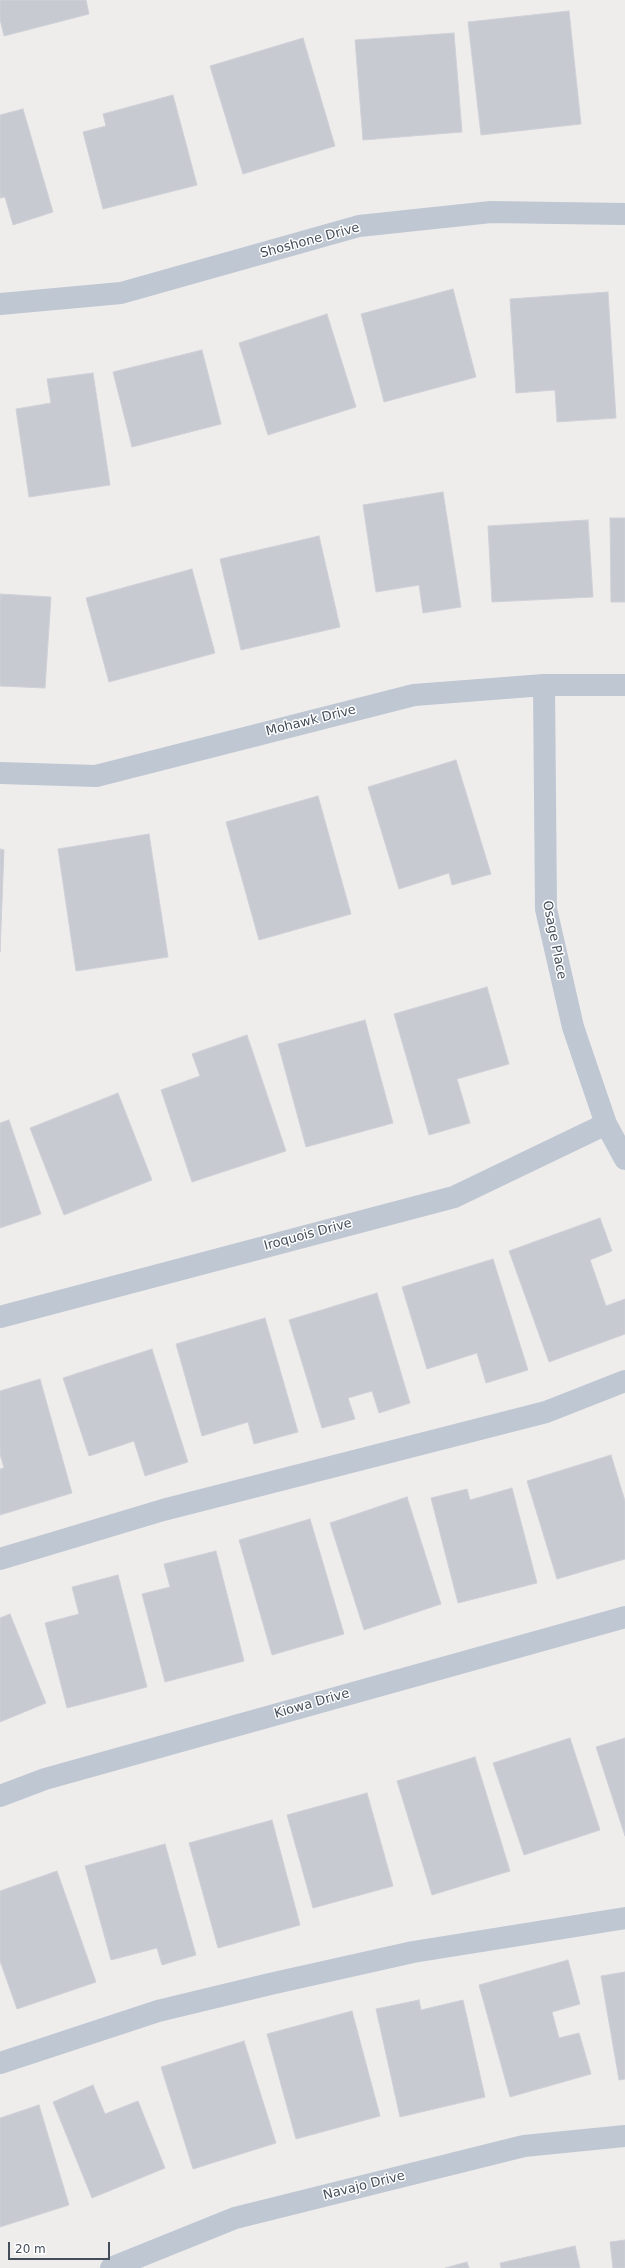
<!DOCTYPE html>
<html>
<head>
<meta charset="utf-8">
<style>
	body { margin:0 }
	#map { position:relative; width:625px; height:2268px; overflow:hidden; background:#efecec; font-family:"DejaVu Sans",sans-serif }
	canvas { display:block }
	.scale { position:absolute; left:8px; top:2242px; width:102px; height:18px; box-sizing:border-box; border:2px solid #444e5a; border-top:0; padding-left:5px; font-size:12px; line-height:14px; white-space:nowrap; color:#444e5a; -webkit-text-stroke:3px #fff; paint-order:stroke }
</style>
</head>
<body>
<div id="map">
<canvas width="625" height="2268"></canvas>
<div class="scale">20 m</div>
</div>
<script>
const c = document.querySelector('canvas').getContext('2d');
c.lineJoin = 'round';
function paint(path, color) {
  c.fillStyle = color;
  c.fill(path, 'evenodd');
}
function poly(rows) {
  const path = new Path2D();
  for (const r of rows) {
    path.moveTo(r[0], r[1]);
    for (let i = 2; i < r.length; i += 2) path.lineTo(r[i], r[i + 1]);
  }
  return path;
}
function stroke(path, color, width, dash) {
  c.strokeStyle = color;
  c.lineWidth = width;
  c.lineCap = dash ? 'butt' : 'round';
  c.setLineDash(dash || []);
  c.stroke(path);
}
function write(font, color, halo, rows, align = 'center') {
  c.font = font + ' "DejaVu Sans",sans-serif';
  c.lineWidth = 3;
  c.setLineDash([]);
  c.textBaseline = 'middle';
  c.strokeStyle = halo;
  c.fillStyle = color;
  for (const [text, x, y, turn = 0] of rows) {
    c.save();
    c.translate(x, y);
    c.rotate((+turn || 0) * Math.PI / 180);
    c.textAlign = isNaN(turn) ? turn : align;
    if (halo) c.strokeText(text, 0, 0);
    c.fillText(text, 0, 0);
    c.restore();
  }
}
const building = poly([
	[0,0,86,0,89,14,4,36,0,19,0,0],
	[569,11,581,124,481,135,468,22,569,11],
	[454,33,462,132,363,140,355,40,454,33],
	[303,38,335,146,243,174,210,66,303,38],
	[173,95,197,185,103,209,83,132,106,126,103,114,173,95],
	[23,109,53,212,13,225,5,197,0,198,0,115,23,109],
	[453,289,476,377,384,402,361,314,453,289],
	[608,292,616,418,557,422,555,390,516,393,510,299,608,292],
	[327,314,356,407,268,435,239,343,327,314],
	[202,350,221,424,132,447,113,372,202,350],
	[93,373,110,485,29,497,16,409,51,403,47,379,93,373],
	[443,492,461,607,423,613,419,585,376,592,363,505,443,492],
	[610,518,625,518,625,602,611,602,610,518],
	[588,520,593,597,492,602,488,526,588,520],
	[319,536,340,627,241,650,220,559,319,536],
	[192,569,215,653,109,682,86,598,192,569],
	[0,594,51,597,45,688,0,686,0,594],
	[456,760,491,874,452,885,449,873,399,889,368,787,456,760],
	[318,796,351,914,259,940,226,822,318,796],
	[149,834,168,957,76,971,58,849,149,834],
	[0,849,4,850,0,952,0,849],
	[487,987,509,1064,457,1079,470,1123,429,1135,394,1014,487,987],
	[365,1020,393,1123,306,1147,278,1044,365,1020],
	[247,1035,286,1151,192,1182,161,1090,200,1076,192,1054,247,1035],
	[118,1093,152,1180,64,1215,30,1128,118,1093],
	[9,1120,41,1214,0,1228,0,1123,9,1120],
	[600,1218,612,1251,590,1260,606,1306,625,1299,625,1334,549,1362,509,1251,600,1218],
	[493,1259,528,1370,486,1383,477,1353,427,1369,402,1287,493,1259],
	[377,1293,410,1403,379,1413,372,1391,348,1398,355,1419,322,1428,289,1320,377,1293],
	[265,1318,298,1432,254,1444,248,1422,202,1436,176,1344,265,1318],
	[152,1349,188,1462,145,1476,134,1441,89,1456,63,1378,152,1349],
	[40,1379,72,1493,0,1515,0,1469,4,1468,0,1454,0,1391,40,1379],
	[611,1455,625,1501,625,1559,557,1579,527,1481,611,1455],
	[512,1488,537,1583,458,1603,431,1498,467,1489,470,1500,512,1488],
	[407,1497,441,1604,364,1630,330,1523,407,1497],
	[310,1519,344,1634,272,1655,239,1540,310,1519],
	[216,1551,244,1661,165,1682,142,1594,170,1587,164,1564,216,1551],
	[118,1575,147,1687,67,1708,45,1623,79,1614,72,1587,118,1575],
	[10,1614,46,1703,0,1722,0,1618,10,1614],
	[570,1738,600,1830,524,1855,493,1763,570,1738],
	[625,1738,625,1836,596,1747,625,1738],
	[475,1757,510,1871,432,1895,397,1781,475,1757],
	[367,1793,393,1886,313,1908,287,1815,367,1793],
	[272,1820,300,1925,218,1948,189,1843,272,1820],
	[165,1844,196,1955,162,1965,157,1948,111,1960,85,1866,165,1844],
	[57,1871,96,1982,17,2009,0,1961,0,1891,57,1871],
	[568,1960,580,2004,552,2012,559,2038,579,2033,591,2074,510,2097,479,1985,568,1960],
	[625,1972,625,2079,619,2080,601,1976,625,1972],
	[419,2000,421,2010,463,2000,485,2097,400,2117,376,2009,419,2000],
	[352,2011,380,2116,296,2139,267,2034,352,2011],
	[244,2041,276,2143,193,2169,161,2067,244,2041],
	[93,2085,105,2114,138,2101,165,2168,92,2198,53,2102,93,2085],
	[39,2105,69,2205,0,2227,0,2118,39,2105],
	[625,2240,625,2268,613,2268,610,2242,625,2240],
	[575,2246,580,2268,501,2268,500,2263,575,2246],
	[467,2262,469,2268,445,2268,467,2262]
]);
const minor = poly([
	[0,304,121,293,359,226,491,212,625,214],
	[544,685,546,909,573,1027,606,1124,625,1159],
	[0,773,96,776,414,695,544,685,625,685],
	[0,1317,454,1197,606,1124],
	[0,1559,163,1510,546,1412,625,1381],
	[0,1796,45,1779,625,1617],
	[0,2063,158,2011,270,1984,413,1952,625,1918],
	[111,2268,235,2218,524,2146,625,2136]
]);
const streetNames = [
	["Shoshone Drive",310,241,-15],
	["Mohawk Drive",311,721,-14],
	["Osage Place",554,940,79],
	["Iroquois Drive",308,1235,-15],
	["Kiowa Drive",312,1704,-16],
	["Navajo Drive",364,2186,-14]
];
paint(building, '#c8cad2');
stroke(building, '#cfd1d8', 1);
stroke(minor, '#bec7d2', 22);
write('13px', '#444e5a', '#fff', streetNames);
</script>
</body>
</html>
